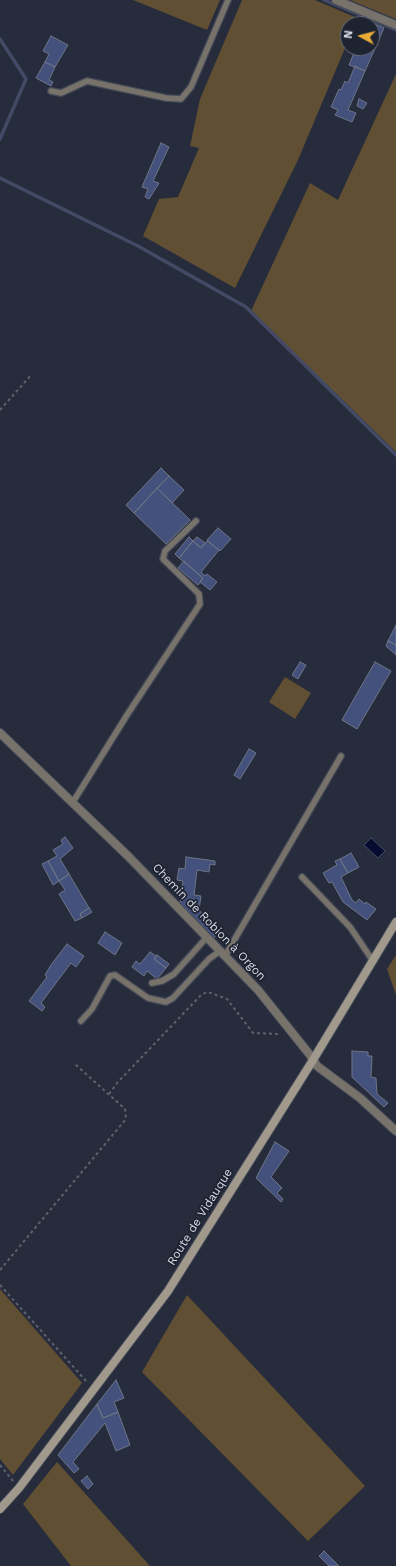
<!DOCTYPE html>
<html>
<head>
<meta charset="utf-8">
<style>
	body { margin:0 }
	#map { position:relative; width:396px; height:1566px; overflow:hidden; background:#272c3c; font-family:"Work Sans",sans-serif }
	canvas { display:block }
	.north { position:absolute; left:340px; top:16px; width:40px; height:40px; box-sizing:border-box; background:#1d2331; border:1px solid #676c79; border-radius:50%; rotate:277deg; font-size:11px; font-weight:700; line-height:16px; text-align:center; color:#d6dae4 }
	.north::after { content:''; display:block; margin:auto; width:14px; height:18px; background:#e8ab37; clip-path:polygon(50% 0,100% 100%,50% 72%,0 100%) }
</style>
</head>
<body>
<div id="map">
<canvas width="396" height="1566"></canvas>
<div class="north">N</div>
</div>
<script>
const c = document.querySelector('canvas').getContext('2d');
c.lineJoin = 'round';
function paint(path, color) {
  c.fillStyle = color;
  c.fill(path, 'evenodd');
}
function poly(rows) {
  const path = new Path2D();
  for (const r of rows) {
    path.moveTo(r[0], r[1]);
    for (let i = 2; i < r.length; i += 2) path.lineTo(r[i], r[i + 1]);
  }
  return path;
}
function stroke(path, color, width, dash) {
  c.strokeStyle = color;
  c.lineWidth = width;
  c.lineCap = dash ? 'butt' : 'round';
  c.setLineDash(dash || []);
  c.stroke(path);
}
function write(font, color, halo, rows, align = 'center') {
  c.font = font + ' "Work Sans",sans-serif';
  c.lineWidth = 3.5;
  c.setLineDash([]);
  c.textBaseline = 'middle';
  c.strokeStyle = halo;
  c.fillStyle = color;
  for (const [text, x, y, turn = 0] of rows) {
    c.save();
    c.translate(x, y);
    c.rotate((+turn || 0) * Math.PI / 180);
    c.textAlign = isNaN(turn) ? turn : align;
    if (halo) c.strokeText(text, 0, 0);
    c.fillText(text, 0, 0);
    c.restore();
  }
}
const green = poly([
	[133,0,220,0,207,30],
	[242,0,315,0,357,18,355,24,348,24,348,41,298,160,235,288,143,236,159,199,178,197,199,148,190,146,200,99],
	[350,0,396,0,396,19],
	[396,74,396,452,251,311,310,183,338,200],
	[285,677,311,693,295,719,269,702],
	[396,955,396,995,387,969],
	[0,1289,82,1383,13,1475,0,1459],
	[187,1295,365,1486,308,1541,142,1372],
	[57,1462,150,1566,71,1566,23,1504]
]);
const water = poly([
	[371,838,385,851,378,858,364,845,371,838]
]);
const stream = poly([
	[324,0,396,30],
	[0,39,26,79,0,139],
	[0,178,138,246,246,307,396,455]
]);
const building = poly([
	[368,21,384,28,365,71,349,65,356,48,372,48,372,24,367,24,368,21],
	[51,36,68,45,55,67,45,62,49,54,43,51,51,36],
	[45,62,55,67,49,80,53,82,51,86,36,78,45,62],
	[355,66,365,71,348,110,356,113,352,122,335,115,338,110,331,107,339,89,341,90,345,81,348,83,355,66],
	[359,99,367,103,363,109,357,106,359,99],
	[161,143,169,147,153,181,159,183,149,199,145,197,148,189,142,187,161,143],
	[161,468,169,476,134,513,126,505,161,468],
	[169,476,184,490,172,503,157,488,169,476],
	[157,488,190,520,166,544,134,513,157,488],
	[218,528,231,539,220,551,207,540,218,528],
	[189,537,193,541,179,558,175,554,189,537],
	[197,537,205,543,201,548,193,541,197,537],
	[193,541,201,548,207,541,219,550,201,572,205,576,207,574,217,582,210,590,200,582,203,578,179,558,193,541],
	[184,561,203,578,198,585,178,568,184,561],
	[396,625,396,645,388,641,396,625],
	[388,641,396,645,396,655,386,646,388,641],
	[300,662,306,665,298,679,292,675,300,662],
	[375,662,391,671,357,729,342,720,375,662],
	[249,749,256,753,240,779,234,775,249,749],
	[65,837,73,848,60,859,69,874,59,881,48,861,57,856,53,850,63,844,61,840,65,837],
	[351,853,359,867,348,873,340,859,351,853],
	[186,857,215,861,215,865,210,864,209,872,197,870,194,895,201,896,199,910,209,921,218,926,213,934,215,936,214,938,180,903,183,881,177,880,179,868,185,869,186,857],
	[340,859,348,873,341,877,352,900,356,903,359,899,365,904,366,902,376,909,367,920,343,902,332,882,329,883,323,873,337,865,335,861,340,859],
	[48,861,59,881,53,885,42,864,48,861],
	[69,874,89,908,80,914,82,918,75,921,59,894,65,890,59,881,69,874],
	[89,908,92,912,82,918,80,914,89,908],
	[105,932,122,943,115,955,98,943,105,932],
	[67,944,84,956,76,967,71,963,41,1003,45,1007,42,1011,29,1001,47,977,45,975,51,965,67,944],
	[150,952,156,956,154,959,166,968,157,979,147,971,144,976,132,967,136,961,140,964,150,952],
	[157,955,169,964,166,968,154,959,157,955],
	[352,1051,368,1052,368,1056,372,1056,371,1077,376,1078,377,1094,388,1103,384,1107,352,1077,352,1051],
	[275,1142,289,1151,271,1177,282,1188,277,1193,283,1199,281,1202,256,1178,275,1142],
	[116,1380,124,1398,114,1402,118,1412,103,1418,97,1404,116,1380],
	[97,1404,103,1418,118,1412,130,1445,116,1451,105,1423,73,1462,79,1469,74,1473,58,1455,97,1404],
	[87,1476,93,1484,88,1489,81,1481,87,1476],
	[324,1551,339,1566,329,1566,319,1556,324,1551]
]);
const path = poly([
	[0,410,32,374],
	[109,1094,118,1082,202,994,208,992,227,999,253,1033,281,1034],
	[0,1270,126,1119,125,1109,75,1064],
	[0,1285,87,1382],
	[0,1465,13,1481]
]);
const lane = poly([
	[51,91,61,93,87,81,166,98,181,99,191,87,228,0],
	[73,802,127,715,200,604,199,594,163,559,165,551,196,521],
	[302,877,350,927,373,961],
	[225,956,341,756],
	[152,983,162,981,174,974,207,937],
	[81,1021,92,1009,110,976,115,975,148,998,166,1002,173,998,209,959,220,951]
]);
const street = poly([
	[336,0,396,25],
	[0,733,128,856,258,990,310,1055,317,1066,360,1098,396,1131]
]);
const secondary = poly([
	[0,1509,19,1488,168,1291,313,1060,396,922]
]);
const streetNames = [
	["Chemin de Robion à Orgon",209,922,46],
	["Route de Vidauque",200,1217,-58]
];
paint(green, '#604f32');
paint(water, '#060c30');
stroke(water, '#444a66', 1);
stroke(stream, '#444a66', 3.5);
paint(building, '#43517c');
stroke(building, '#6e7587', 1);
stroke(lane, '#434857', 8);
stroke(street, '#434857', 10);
stroke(secondary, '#434857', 10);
stroke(path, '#5d6270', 2, [3, 3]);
stroke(lane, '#77726a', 5.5);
stroke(street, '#77726a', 8);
stroke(secondary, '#a0998c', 8);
write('12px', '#d6dae4', '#1d2331', streetNames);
</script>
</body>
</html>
